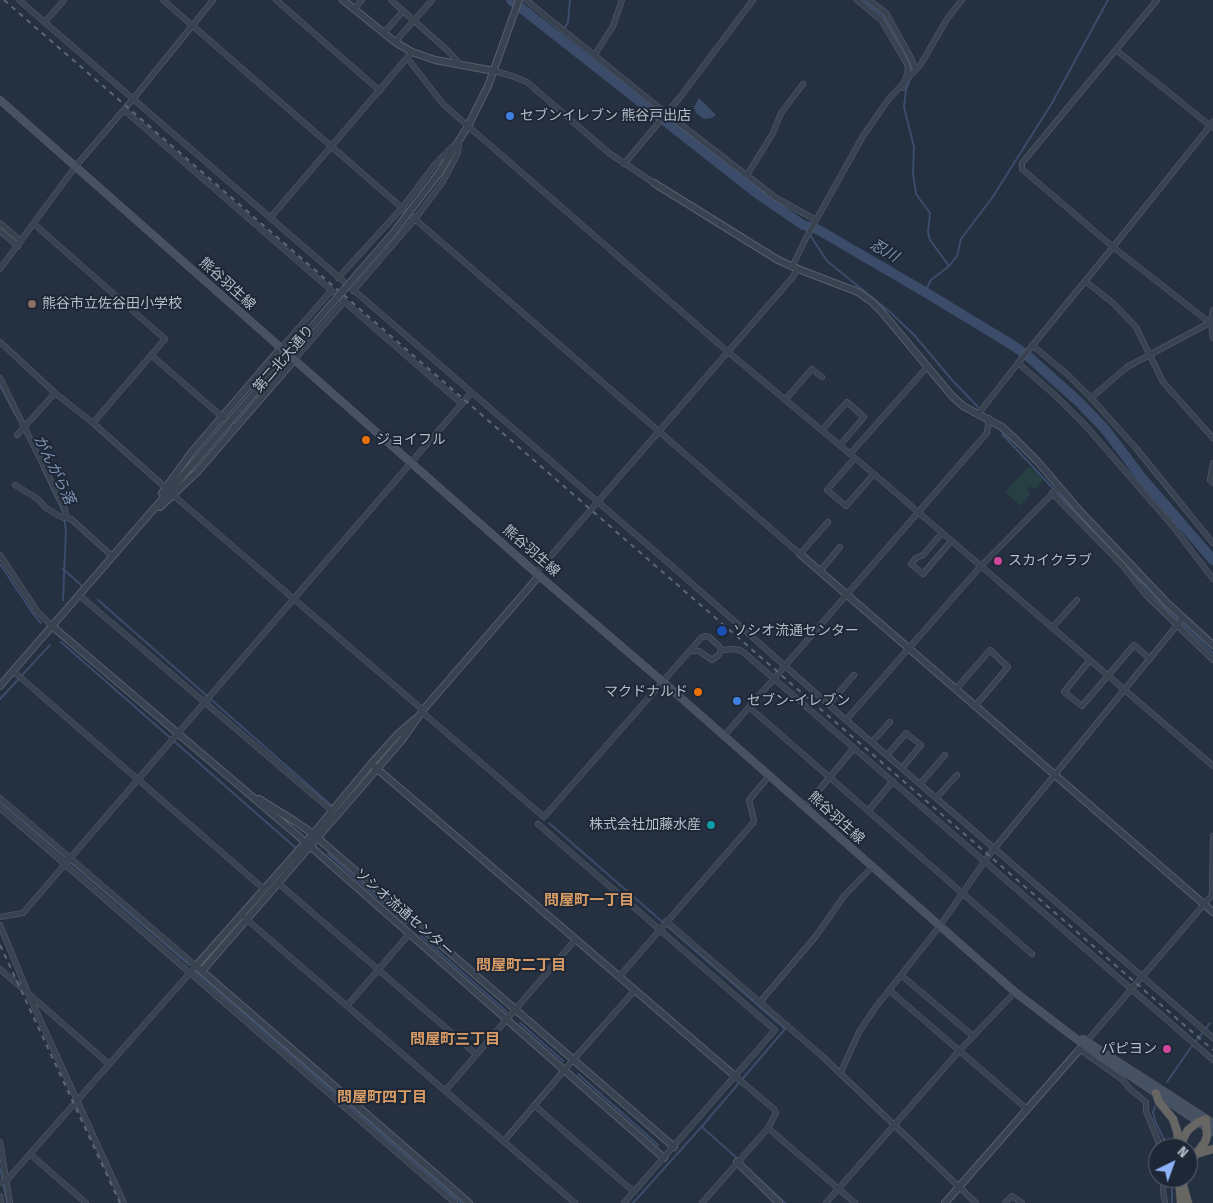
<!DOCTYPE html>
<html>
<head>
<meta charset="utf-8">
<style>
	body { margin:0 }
	#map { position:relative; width:1213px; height:1203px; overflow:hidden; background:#253041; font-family:"Fira Sans Condensed",sans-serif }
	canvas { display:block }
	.north { position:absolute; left:1148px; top:1138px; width:50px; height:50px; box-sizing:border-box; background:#1e2736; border:1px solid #5b6372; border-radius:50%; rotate:42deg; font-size:14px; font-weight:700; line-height:20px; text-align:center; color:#b6bdcb }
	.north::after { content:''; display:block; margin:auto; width:18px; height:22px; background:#8db2f9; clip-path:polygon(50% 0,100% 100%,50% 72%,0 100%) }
</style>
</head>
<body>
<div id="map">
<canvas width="1213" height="1203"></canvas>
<div class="north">N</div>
</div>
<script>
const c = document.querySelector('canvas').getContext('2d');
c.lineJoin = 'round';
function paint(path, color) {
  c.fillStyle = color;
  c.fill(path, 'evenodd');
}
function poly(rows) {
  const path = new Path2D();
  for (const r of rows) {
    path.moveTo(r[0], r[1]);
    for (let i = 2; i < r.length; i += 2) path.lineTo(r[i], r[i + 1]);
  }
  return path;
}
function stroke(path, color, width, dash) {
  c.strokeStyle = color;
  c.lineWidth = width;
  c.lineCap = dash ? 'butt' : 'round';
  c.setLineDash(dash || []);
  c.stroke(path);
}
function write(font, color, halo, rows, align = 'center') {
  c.font = font + ' "Fira Sans Condensed","Noto Sans JP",sans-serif';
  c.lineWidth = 4;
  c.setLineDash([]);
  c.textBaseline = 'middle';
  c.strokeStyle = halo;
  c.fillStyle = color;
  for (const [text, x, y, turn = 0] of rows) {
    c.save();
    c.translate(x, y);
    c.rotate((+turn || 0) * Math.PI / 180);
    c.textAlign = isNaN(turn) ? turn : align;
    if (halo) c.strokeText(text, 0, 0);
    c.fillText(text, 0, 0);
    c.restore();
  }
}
const green = poly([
	[1028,467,1032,468,1044,479,1034,490,1030,486,1027,489,1031,494,1020,506,1005,492]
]);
const water = poly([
	[699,98,716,115,712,118,704,119,696,113,694,107]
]);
const stream = poly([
	[863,0,883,16,907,58,912,72],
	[560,37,568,22,570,0],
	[910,79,906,90,904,107,914,147,913,173,916,194,930,213,928,232,930,240,949,266],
	[803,225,807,231],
	[810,235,827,261,890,312,914,335,953,381,978,407],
	[925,292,931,280,949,266,957,256,961,239,992,198,1052,103,1108,0],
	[0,386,18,419],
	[1002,434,1167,610,1213,653],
	[42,468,64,514],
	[0,564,32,612,41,623],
	[63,569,81,585],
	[63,600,66,530,64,518],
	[98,600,332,806],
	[61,642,297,849],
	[0,699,50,645],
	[0,802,64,857],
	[549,823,785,1029,704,1124,633,1203],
	[328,854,406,923],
	[71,863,189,965],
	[421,936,507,1012],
	[196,972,461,1203],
	[520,1023,563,1061],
	[578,1074,658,1145],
	[1167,1082,1189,1050,1210,1023],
	[1155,1107,1153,1112,1155,1121,1168,1148],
	[702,1127,738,1159],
	[741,1162,785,1203],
	[0,1168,7,1203],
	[1172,1178,1172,1203]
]);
const river = poly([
	[511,0,758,194,803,225,817,229,925,292,1014,346,1030,358,1079,402,1105,429,1142,478,1213,560]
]);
const minor = poly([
	[19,0,680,573,846,720,1213,1038],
	[163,0,800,554,828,522],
	[276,0,380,91],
	[391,0,448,51,461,65],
	[526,0,667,114,776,198,816,220],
	[857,0,882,21,907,64,908,70,903,88],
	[869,0,886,13,911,58,915,69],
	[1157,0,1022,163,1022,169,1113,247,1205,319,1213,322],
	[354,9,362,0],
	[45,22,64,0],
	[384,33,403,11],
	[395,42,432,0],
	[1116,50,1213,128],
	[594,56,613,26,622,0],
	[408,59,443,104,468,126,727,351,874,474,1213,766],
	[494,71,512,76,527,82,609,153,654,183],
	[124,110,462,404],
	[624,164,681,96,753,0],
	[747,175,773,133,781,113,803,84],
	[270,218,412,52],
	[0,223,21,241],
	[34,224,165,339,93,423],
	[0,231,18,246],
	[792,267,806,238,863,136,888,100,921,64,947,19,962,0],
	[0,269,75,167,133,99,213,0],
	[338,278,402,208,436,163,454,145],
	[1085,281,1113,303,1136,327,1163,382,1213,438],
	[353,291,415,219,442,183,458,153,459,141],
	[1213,310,1211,322,1213,338],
	[0,342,55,393,93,423,166,488],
	[1032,345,1068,375,1091,398,1135,447,1213,543],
	[281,348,331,291],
	[151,355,235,428],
	[294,360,344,302],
	[1018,363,1113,247,1213,122],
	[0,378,64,507,67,518],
	[1091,398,1127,367,1211,322],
	[785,400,812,369,822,377],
	[979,413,1018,363,1056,396,1085,425,1172,525,1213,579],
	[822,430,847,402,864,417,840,445],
	[17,435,55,393],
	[850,454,928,366],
	[855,458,827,490,846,506,874,474],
	[1213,463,1210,480,1213,483],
	[15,485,38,499,46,508,61,517,71,519,112,556],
	[1052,493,1122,565,1146,595,1213,660],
	[173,495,423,710],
	[942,533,923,555,916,558,911,564,923,574,951,541],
	[0,555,37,611,52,626],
	[820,571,840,547],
	[536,573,792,278,798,269],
	[79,595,332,811],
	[1052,628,1077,600],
	[721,650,734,649,742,651,854,748,805,807],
	[691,651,699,651,712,660,719,655,721,650],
	[1090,660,1064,692,1082,706,1134,645,1150,659],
	[13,671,264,889],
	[957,688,990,650,1008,667,976,705],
	[829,704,854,675],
	[749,707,1032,954],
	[421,711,544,817,701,638,705,636,709,637,719,646,721,650],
	[846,720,980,567,1059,487],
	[724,736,987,433,989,418],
	[872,742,890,722],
	[854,748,1213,1060],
	[887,755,906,733,921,745,902,768],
	[920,784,945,755],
	[0,798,196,966,6,1181,0,1183],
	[936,798,957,775],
	[0,808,455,1203],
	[869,810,893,781],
	[538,824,775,1030,624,1203],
	[278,883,476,1054],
	[1212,896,1213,836],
	[0,917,23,913,471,393],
	[245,918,575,1203],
	[666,921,822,1056,976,1203],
	[0,925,28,993,124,1203],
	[0,969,109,1064],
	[901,975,973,1036],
	[619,977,753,823,754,820,749,800,769,776],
	[889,990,1027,1109],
	[760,1002,816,936,844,896,872,867],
	[347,1006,410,933],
	[1087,1041,1213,894],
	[1079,1049,1122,1079,1130,1089,1146,1102,1146,1111,1161,1148],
	[840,1074,859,1032,875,1008,939,927,989,855,1183,618],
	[445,1091,576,939],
	[534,1105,634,1192],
	[768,1128,855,1203],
	[504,1141,573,1060,635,990],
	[0,1142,10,1203],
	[30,1154,86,1203],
	[1164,1178,1163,1191,1165,1203],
	[0,1196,1,1203],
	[702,1203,768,1128,776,1113,774,1109,735,1076],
	[826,1203,960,1050,1015,992],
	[1005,1203,1012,1196,1022,1203]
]);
const tertiary = poly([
	[343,0,395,42,412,52,435,60,494,71],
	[439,173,468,126,488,86,519,0],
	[654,183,778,260,798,269,858,292,872,302,881,311,952,396,963,406,1002,427,1016,440,1039,463,1078,509,1167,603,1213,645],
	[162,493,191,453,281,348],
	[160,507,198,471,294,360],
	[800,554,1213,912],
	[52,626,310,846,664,1158],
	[0,686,191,466],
	[414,720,398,734,371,764,313,834,196,966,469,1203],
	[375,767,735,1076],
	[259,799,296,822,313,834,674,1147],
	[202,971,402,740,423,710,539,576],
	[737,1162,779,1203],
	[945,1203,1086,1042]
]);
const secondary = poly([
	[0,100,536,573,663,682,1015,992,1083,1044,1213,1132],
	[1083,1039,1213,1123]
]);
const trunk = poly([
	[1156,1093,1159,1102,1173,1119,1177,1131,1179,1148],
	[1180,1148,1184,1137,1188,1130,1198,1122,1206,1119,1207,1136,1205,1142,1188,1165],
	[1196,1154,1213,1149],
	[1184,1178,1183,1185,1188,1203],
	[1179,1180,1181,1203]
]);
const rail = poly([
	[4,0,1213,1050],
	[0,945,120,1203]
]);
const tertiaryBridge = poly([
	[191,466,394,232,439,173]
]);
const markers = [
	[510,116,5,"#3f7fe0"],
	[32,304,5,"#8d6e63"],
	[366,440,5,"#e8710a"],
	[998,561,5,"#d1479c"],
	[722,631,6,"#1a4fb4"],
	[698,692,5,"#e8710a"],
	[737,701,5,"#3f7fe0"],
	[711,825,5,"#0f9aa8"],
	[1167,1049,5,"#d1479c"]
];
const poiNames = [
	["セブンイレブン 熊谷戸出店",520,116],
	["熊谷市立佐谷田小学校",42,304],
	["ジョイフル",376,440],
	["スカイクラブ",1008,561],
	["ソシオ流通センター",733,631],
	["マクドナルド",688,692,"right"],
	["セブン-イレブン",747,701],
	["株式会社加藤水産",701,825,"right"],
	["パピヨン",1157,1049,"right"]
];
const streetNames = [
	["熊谷羽生線",227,284,42],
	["第二北大通り",284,359,-49],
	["熊谷羽生線",531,551,41],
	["熊谷羽生線",836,818,42],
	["ソシオ流通センター",404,913,41]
];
const waterNames = [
	["忍川",884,251,30],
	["がんがら落",54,470,64]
];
const neighbourhoodNames = [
	["問屋町一丁目",589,901],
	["問屋町二丁目",521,966],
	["問屋町三丁目",455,1040],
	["問屋町四丁目",382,1098]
];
paint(green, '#273e42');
paint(water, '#3b4c6a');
stroke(stream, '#3b4c6a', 2);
stroke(river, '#3b4c6a', 10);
stroke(minor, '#57606e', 6);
stroke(tertiary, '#57606e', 8);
stroke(secondary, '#57606e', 8);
stroke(trunk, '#444d5b', 9);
stroke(minor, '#394250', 5);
stroke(tertiary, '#394250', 6);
stroke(secondary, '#475164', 7);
stroke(trunk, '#676663', 8);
stroke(rail, '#5b6677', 2, [5, 5]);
stroke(tertiaryBridge, '#57606e', 8, []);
stroke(tertiaryBridge, '#394250', 6);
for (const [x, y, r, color] of markers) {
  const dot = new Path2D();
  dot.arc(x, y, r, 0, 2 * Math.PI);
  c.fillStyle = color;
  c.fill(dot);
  stroke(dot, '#1e2736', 2);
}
write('14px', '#b6bdcb', '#1e2736', poiNames, 'left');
write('14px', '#b6bdcb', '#1e2736', streetNames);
write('italic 15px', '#7d92b2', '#1e2736', waterNames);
write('bold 15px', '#d79b65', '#1e2736', neighbourhoodNames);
</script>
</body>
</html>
